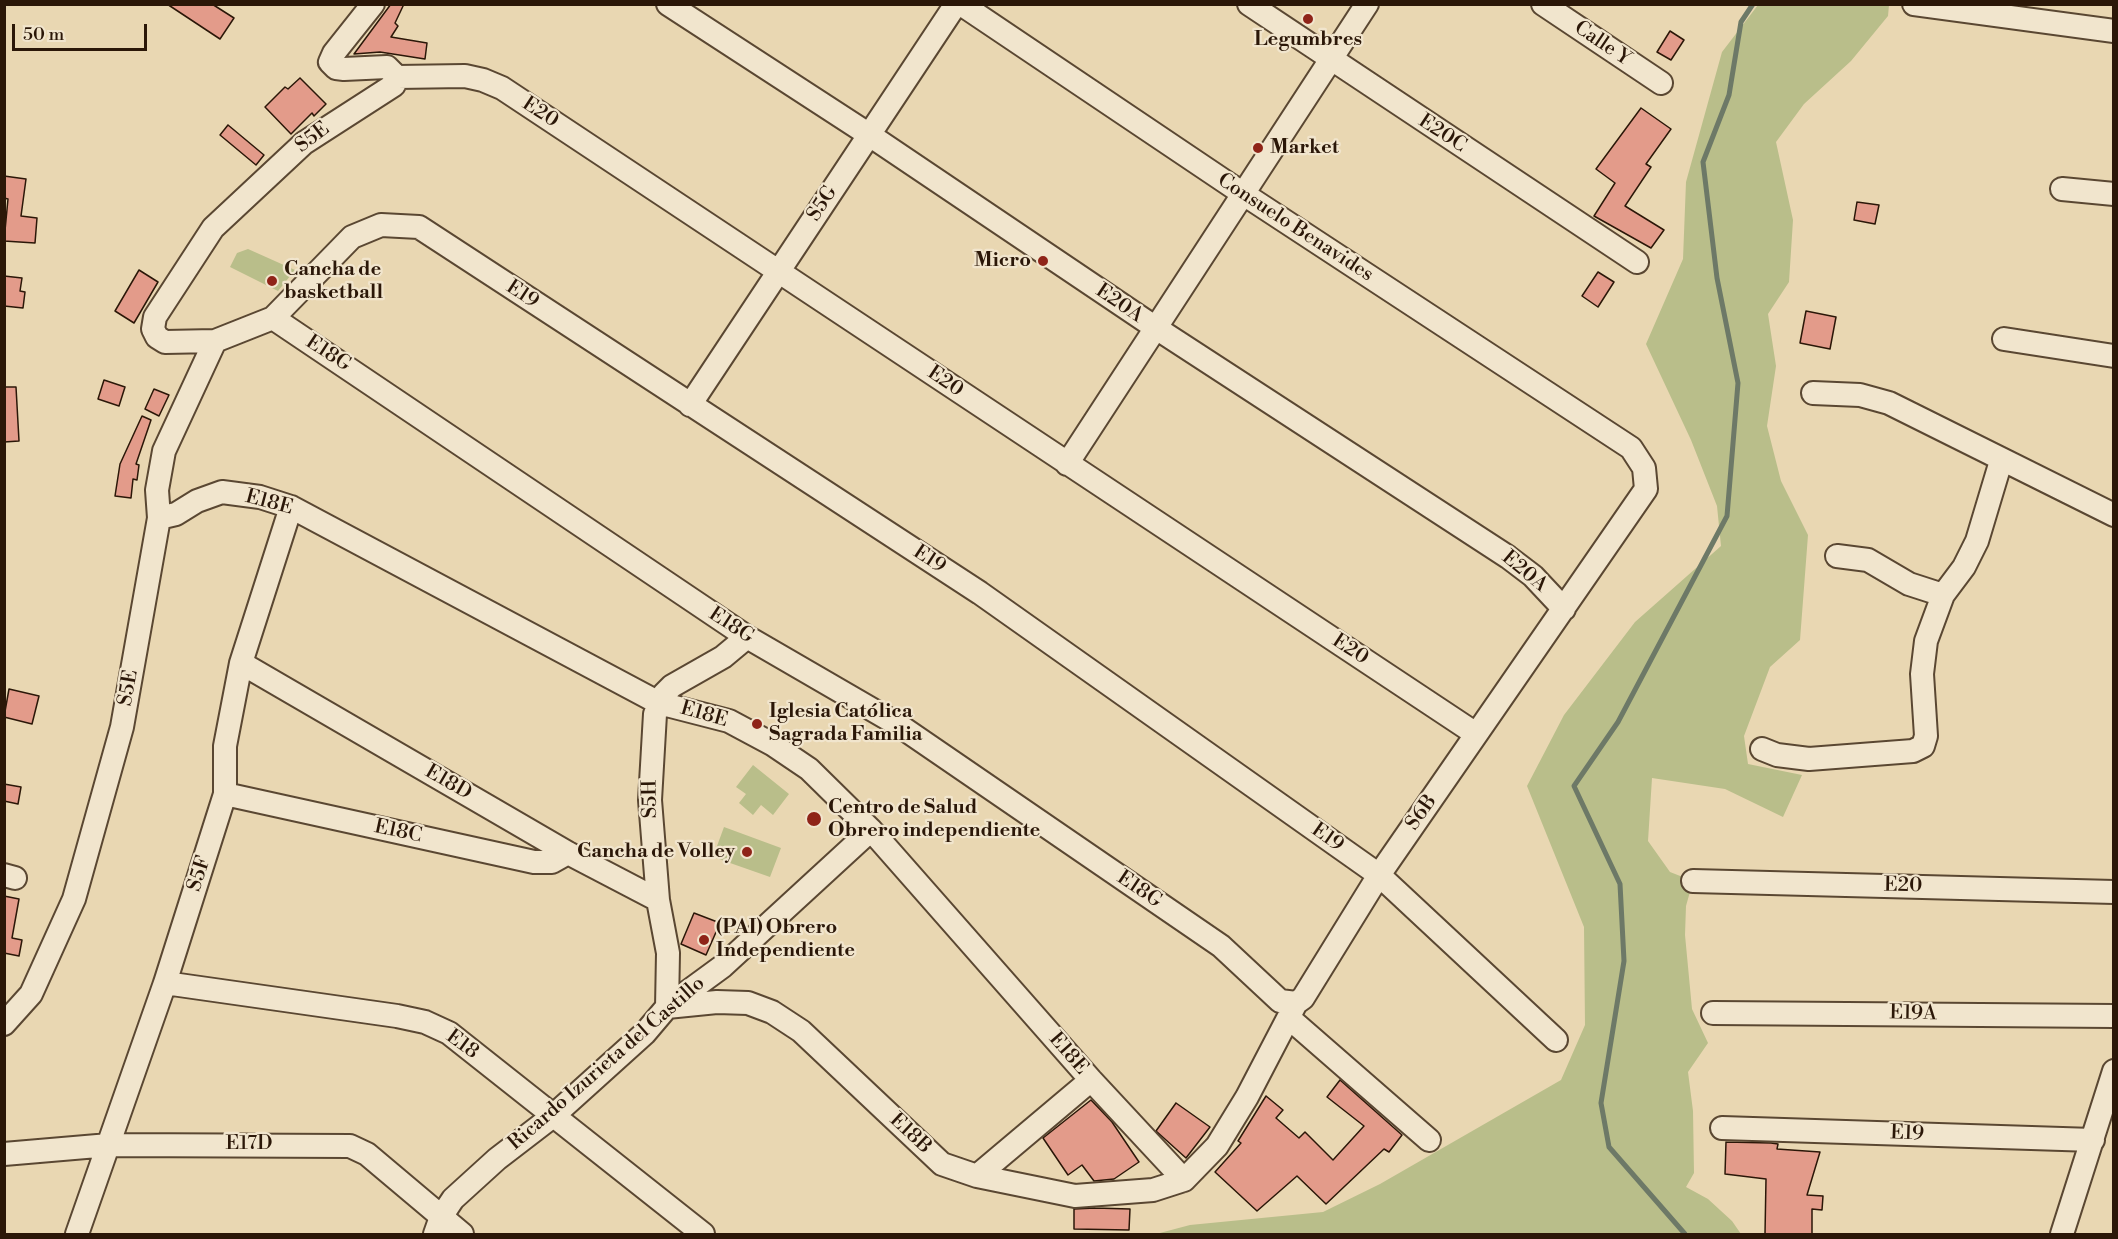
<!DOCTYPE html>
<html>
<head>
<meta charset="utf-8">
<style>
	body { margin:0 }
	#map { position:relative; width:2118px; height:1239px; overflow:hidden; background:#e9d7b2; font-family:"Libre Bodoni",serif }
	canvas { display:block }
	.frame { position:absolute; inset:0; border:6px solid #2b1708; pointer-events:none }
	.scale { position:absolute; left:12px; top:24px; width:135px; height:27px; box-sizing:border-box; border:3px solid #2b1708; border-top:0; padding-left:8px; font-size:18px; line-height:21px; white-space:nowrap; color:#2b1708; -webkit-text-stroke:4px #f1e5cd; paint-order:stroke }
</style>
</head>
<body>
<div id="map">
<canvas width="2118" height="1239"></canvas>
<div class="frame"></div>
<div class="scale">50 m</div>
</div>
<script>
const c = document.querySelector('canvas').getContext('2d');
c.lineJoin = 'round';
function paint(path, color) {
  c.fillStyle = color;
  c.fill(path, 'evenodd');
}
function poly(rows) {
  const path = new Path2D();
  for (const r of rows) {
    path.moveTo(r[0], r[1]);
    for (let i = 2; i < r.length; i += 2) path.lineTo(r[i], r[i + 1]);
  }
  return path;
}
function stroke(path, color, width, dash) {
  c.strokeStyle = color;
  c.lineWidth = width;
  c.lineCap = dash ? 'butt' : 'round';
  c.setLineDash(dash || []);
  c.stroke(path);
}
function write(font, color, halo, rows, align = 'center') {
  c.font = font + ' "Libre Bodoni",serif';
  c.lineWidth = 4.5;
  c.setLineDash([]);
  c.textBaseline = 'middle';
  c.strokeStyle = halo;
  c.fillStyle = color;
  for (const [text, x, y, turn = 0] of rows) {
    c.save();
    c.translate(x, y);
    c.rotate((+turn || 0) * Math.PI / 180);
    c.textAlign = isNaN(turn) ? turn : align;
    if (halo) c.strokeText(text, 0, 0);
    c.fillText(text, 0, 0);
    c.restore();
  }
}
const green = poly([
	[1758,5,1889,5,1888,16,1851,61,1804,104,1776,142,1793,220,1789,282,1768,314,1776,366,1767,426,1781,481,1808,535,1800,640,1770,667,1744,736,1748,764,1802,775,1783,817,1725,789,1652,778,1648,841,1670,872,1693,881,1686,906,1685,935,1692,1009,1708,1043,1688,1072,1693,1111,1694,1173,1686,1187,1708,1199,1732,1221,1741,1234,1156,1234,1190,1225,1323,1212,1380,1184,1561,1080,1585,1025,1584,927,1527,786,1564,715,1635,622,1721,546,1717,506,1691,440,1646,344,1683,259,1686,182,1722,52],
	[248,249,295,270,278,291,230,267,237,253],
	[753,765,789,794,773,815,761,805,753,815,739,803,746,794,736,787],
	[724,827,781,848,770,877,713,857]
]);
const stream = poly([
	[1685,1234,1609,1147,1601,1103,1624,961,1620,884,1574,786,1618,722,1727,516,1738,383,1717,278,1703,162,1729,95,1741,22,1753,4]
]);
const building = poly([
	[167,4,212,4,234,18,220,39,167,4],
	[391,4,404,4,395,23,398,26,391,37,427,43,425,59,380,52,354,54,391,4],
	[1670,31,1684,40,1671,60,1657,52,1670,31],
	[300,78,326,104,314,116,312,113,291,134,265,107,285,87,288,89,300,78],
	[1641,108,1671,129,1646,164,1651,167,1625,206,1664,230,1651,248,1594,216,1615,183,1596,169,1641,108],
	[228,125,264,155,256,165,220,135,228,125],
	[4,176,26,179,21,216,37,218,35,243,4,241,8,199,4,198,4,176],
	[1857,202,1879,205,1875,224,1854,220,1857,202],
	[139,270,158,282,134,323,115,311,139,270],
	[1598,272,1614,282,1598,307,1582,296,1598,272],
	[4,276,22,278,20,291,25,292,23,308,4,306,4,276],
	[1806,311,1836,317,1830,349,1800,343,1806,311],
	[104,380,125,387,119,406,98,399,104,380],
	[4,387,16,387,19,441,4,442,4,387],
	[154,389,169,395,159,416,145,409,154,389],
	[142,416,151,420,136,464,139,465,137,480,133,479,131,498,115,496,120,464,142,416],
	[9,689,39,696,32,724,4,717,9,689],
	[4,784,21,787,18,804,4,801,4,784],
	[4,896,19,899,12,938,22,940,19,956,4,953,4,896],
	[694,913,720,923,706,955,681,944,694,913],
	[1340,1080,1402,1135,1389,1152,1384,1149,1326,1204,1297,1176,1257,1211,1215,1172,1241,1143,1238,1141,1266,1096,1283,1110,1276,1118,1299,1138,1305,1132,1333,1160,1364,1126,1327,1097,1340,1080],
	[1091,1100,1112,1122,1139,1162,1114,1179,1094,1181,1082,1165,1068,1175,1043,1138,1091,1100],
	[1176,1103,1210,1127,1186,1158,1156,1131,1176,1103],
	[1726,1142,1771,1143,1778,1144,1777,1149,1820,1152,1807,1195,1823,1196,1822,1210,1812,1209,1812,1234,1765,1234,1766,1179,1725,1174,1726,1142],
	[1095,1208,1130,1209,1129,1230,1074,1229,1074,1209,1095,1208]
]);
const minor = poly([
	[373,4,334,53,330,62,336,68,344,69,387,67,397,77,394,85,304,143,213,228,155,317,153,329,157,337,165,342,215,341,273,318,747,637,897,724,1221,946,1280,1001,1296,1003],
	[668,4,868,134,1156,328,1508,557,1533,576,1564,609],
	[1249,4,1637,262],
	[1543,4,1661,83],
	[1914,4,2114,31],
	[397,77,465,76,483,80,502,88,1476,734],
	[2062,189,2114,194],
	[273,318,352,237,381,225,419,227,980,593,1379,875,1556,1040],
	[2004,339,2114,356],
	[1813,393,1860,395,1889,403,2114,515],
	[690,405,956,4],
	[1067,464,1367,4],
	[159,518,176,514,197,501,222,492,260,497,291,507,659,703,729,721,772,744,809,769,871,830,1091,1080,1184,1180],
	[1837,556,1868,560,1909,584,1943,595],
	[241,663,568,853,658,900],
	[1762,749,1777,755,1809,759,1913,751,1923,746,1926,736,1922,674,1926,641,1943,595,1964,567,1977,541,2001,461],
	[225,794,534,862,552,862,568,853],
	[4,875,15,878],
	[1693,881,2114,892],
	[165,983,397,1016,425,1022,449,1033,703,1234],
	[667,1007,717,1002,748,1003,772,1012,801,1031,942,1164,977,1176,1075,1196,1153,1190,1184,1180,1217,1146,1247,1097,1296,1003,1303,998,1379,875,1646,489,1644,468,1631,448,1242,193,961,4],
	[667,1007,668,953,658,900,650,800,655,714,664,694,672,686,723,657,747,637],
	[1713,1013,2114,1016],
	[1289,1018,1429,1140],
	[4,1024,31,994,74,899,122,727,159,518,157,490,164,451,215,341],
	[1722,1128,2093,1140],
	[4,1154,109,1145,350,1146,367,1154,462,1234],
	[977,1176,1091,1080],
	[77,1234,165,983,225,794,225,746,241,663,291,507],
	[435,1234,441,1217,453,1199,497,1159,553,1116,645,1033,667,1007,723,966,871,830],
	[2062,1234,2114,1071]
]);
const markers = [
	[1308,19,6,"#8f2418"],
	[1258,148,6,"#8f2418"],
	[1043,261,6,"#8f2418"],
	[272,281,6,"#8f2418"],
	[757,724,6,"#8f2418"],
	[814,819,8,"#8f2418"],
	[747,852,6,"#8f2418"],
	[704,940,6,"#8f2418"]
];
const poiNames = [
	["Legumbres",1308,40,"center"],
	["Market",1270,148],
	["Micro",1031,261,"right"],
	["Cancha de",284,270],
	["basketball",284,293],
	["Iglesia Católica",769,712],
	["Sagrada Familia",769,735],
	["Centro de Salud",828,808],
	["Obrero independiente",828,831],
	["Cancha de Volley",735,852,"right"],
	["(PAI) Obrero",716,928],
	["Independiente",716,951]
];
const streetNames = [
	["Calle Y",1602,44,34],
	["E20",540,113,33],
	["E20C",1442,134,33],
	["S5E",313,138,-37],
	["S5G",823,204,-57],
	["Consuelo Benavides",1295,228,33],
	["E19",522,295,33],
	["E20A",1119,304,34],
	["E18G",328,354,33],
	["E20",945,382,34],
	["E18E",269,503,15],
	["E19",929,560,33],
	["E20A",1524,572,40],
	["E18G",731,626,33],
	["E20",1350,650,33],
	["S5E",129,688,-80],
	["E18E",704,715,16],
	["E18D",448,783,30],
	["S5H",651,799,-91],
	["S6B",1422,813,-55],
	["E18C",398,832,12],
	["E19",1327,838,35],
	["S5F",200,874,-72],
	["E20",1903,886,1],
	["E18G",1139,890,34],
	["E19A",1913,1014,1],
	["E18",462,1045,36],
	["E18E",1068,1054,49],
	["Ricardo Izurieta del Castillo",607,1064,-41],
	["E18B",910,1134,43],
	["E19",1907,1134,2],
	["E17D",249,1144]
];
paint(green, '#b9be8a');
stroke(stream, '#6d7967', 5);
paint(building, '#e39b8a');
stroke(building, '#2b1708', 1.5);
stroke(minor, '#5a4732', 26);
stroke(minor, '#f1e5cd', 22);
for (const [x, y, r, color] of markers) {
  const dot = new Path2D();
  dot.arc(x, y, r, 0, 2 * Math.PI);
  c.fillStyle = color;
  c.fill(dot);
  stroke(dot, '#f1e5cd', 2);
}
write('bold 20px', '#2b1708', '#f1e5cd', poiNames, 'left');
write('20px', '#2b1708', '#f1e5cd', streetNames);
</script>
</body>
</html>
